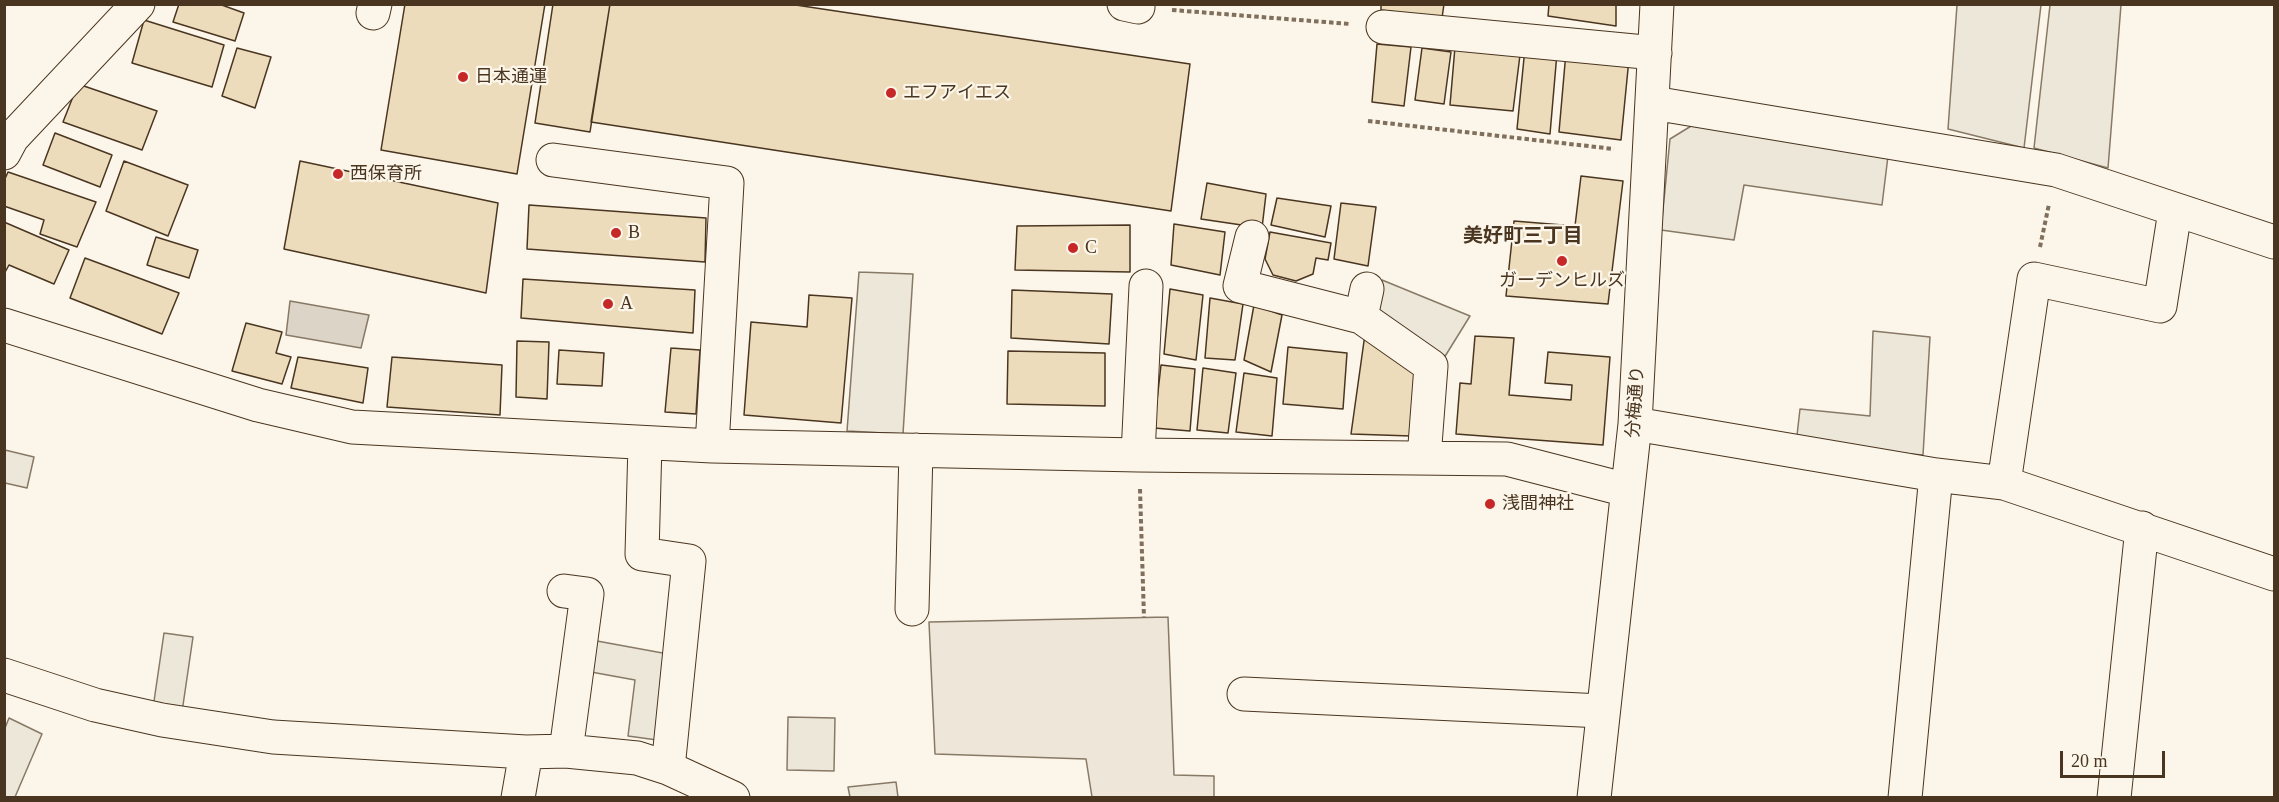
<!DOCTYPE html>
<html>
<head>
<meta charset="utf-8">
<style>
	body { margin:0 }
	#map { position:relative; width:2279px; height:802px; overflow:hidden; background:#fbf6e9; font-family:"Times New Roman",serif }
	canvas { display:block }
	.frame { position:absolute; inset:0; border:6px solid #4a3520; pointer-events:none }
	.scale { position:absolute; left:2060px; top:751px; width:105px; height:27px; box-sizing:border-box; border:3px solid #4a3520; border-top:0; padding-left:8px; font-size:18px; line-height:21px; white-space:nowrap; color:#4a3520; -webkit-text-stroke:4px #fbf6e9; paint-order:stroke }
</style>
</head>
<body>
<div id="map">
<canvas width="2279" height="802"></canvas>
<div class="frame"></div>
<div class="scale">20 m</div>
</div>
<script>
const c = document.querySelector('canvas').getContext('2d');
c.lineJoin = 'round';
function paint(path, color) {
  c.fillStyle = color;
  c.fill(path, 'evenodd');
}
function poly(rows) {
  const path = new Path2D();
  for (const r of rows) {
    path.moveTo(r[0], r[1]);
    for (let i = 2; i < r.length; i += 2) path.lineTo(r[i], r[i + 1]);
  }
  return path;
}
function stroke(path, color, width, dash) {
  c.strokeStyle = color;
  c.lineWidth = width;
  c.lineCap = dash ? 'butt' : 'round';
  c.setLineDash(dash || []);
  c.stroke(path);
}
function write(font, color, halo, rows, align = 'center') {
  c.font = font + ' "Times New Roman","Noto Sans JP",serif';
  c.lineWidth = 4.5;
  c.setLineDash([]);
  c.textBaseline = 'middle';
  c.strokeStyle = halo;
  c.fillStyle = color;
  for (const [text, x, y, turn = 0] of rows) {
    c.save();
    c.translate(x, y);
    c.rotate((+turn || 0) * Math.PI / 180);
    c.textAlign = isNaN(turn) ? turn : align;
    if (halo) c.strokeText(text, 0, 0);
    c.fillText(text, 0, 0);
    c.restore();
  }
}
const green = poly([
	[1168,617,1174,775,1214,776,1214,797,1092,797,1086,759,935,754,929,622,1168,617]
]);
const parking = poly([
	[1957,5,2041,5,2024,148,1948,129,1957,5],
	[2050,5,2121,5,2108,168,2034,148,2050,5],
	[1696,123,1888,156,1882,205,1744,185,1734,240,1661,230,1670,139,1696,123],
	[859,272,913,274,903,434,847,431,859,272],
	[1382,280,1470,316,1444,358,1374,312,1382,280],
	[1873,331,1930,337,1923,455,1796,444,1800,409,1870,416,1873,331],
	[5,450,34,457,27,488,5,483,5,450],
	[164,633,193,637,182,712,153,708,164,633],
	[597,641,668,654,657,740,628,736,635,680,591,672,597,641],
	[788,717,835,718,834,771,787,770,788,717],
	[9,718,42,734,15,797,5,797,5,728,9,718],
	[896,782,898,797,850,797,848,787,896,782]
]);
const water = poly([
	[290,301,369,315,361,348,286,335,290,301]
]);
const building = poly([
	[179,4,219,4,244,13,235,41,173,22,179,4],
	[405,4,545,4,517,174,381,150,405,4],
	[553,4,610,4,590,132,535,123,553,4],
	[610,4,789,4,1190,64,1171,211,591,122,610,4],
	[1381,4,1444,4,1442,18,1381,10,1381,4],
	[1549,4,1616,4,1616,26,1548,16,1549,4],
	[144,20,224,45,212,87,132,63,144,20],
	[1377,44,1411,47,1404,106,1372,102,1377,44],
	[1455,47,1520,55,1513,111,1450,105,1455,47],
	[237,48,271,57,255,108,222,96,237,48],
	[1422,48,1451,52,1444,104,1415,100,1422,48],
	[1525,48,1557,53,1550,134,1517,129,1525,48],
	[1566,52,1629,59,1621,140,1559,132,1566,52],
	[78,84,157,111,142,150,63,122,78,84],
	[55,133,112,155,100,187,43,165,55,133],
	[124,161,188,185,168,236,106,211,124,161],
	[300,161,498,203,486,293,284,249,300,161],
	[8,172,96,202,77,247,40,234,44,220,4,206,4,181,8,172],
	[1581,176,1623,181,1608,304,1506,296,1514,221,1575,226,1581,176],
	[1207,183,1266,194,1262,228,1201,219,1207,183],
	[1277,198,1331,206,1325,237,1271,225,1277,198],
	[1341,203,1376,207,1368,266,1334,259,1341,203],
	[529,205,706,218,705,262,527,249,529,205],
	[4,222,69,250,54,284,9,265,4,274,4,222],
	[1174,224,1225,232,1220,275,1171,265,1174,224],
	[1130,225,1130,272,1015,270,1017,226,1130,225],
	[1270,232,1331,243,1328,260,1316,258,1313,274,1296,281,1273,275,1265,259,1270,232],
	[156,237,198,250,189,278,147,265,156,237],
	[85,258,179,293,162,334,70,298,85,258],
	[523,279,695,290,693,333,521,318,523,279],
	[1170,289,1203,295,1196,360,1164,354,1170,289],
	[1012,290,1112,294,1109,344,1011,338,1012,290],
	[809,295,852,298,841,423,744,415,751,322,807,327,809,295],
	[1210,298,1243,304,1235,360,1205,358,1210,298],
	[1254,305,1282,315,1271,372,1244,360,1254,305],
	[246,323,282,332,276,353,291,357,282,384,232,371,246,323],
	[1365,334,1415,368,1411,436,1351,434,1365,334],
	[1475,336,1514,338,1509,395,1571,400,1572,385,1545,383,1548,352,1610,357,1603,445,1456,434,1460,383,1471,384,1475,336],
	[517,341,549,342,547,399,516,397,517,341],
	[1288,347,1347,353,1343,409,1283,404,1288,347],
	[671,348,700,350,696,414,665,412,671,348],
	[559,350,604,353,602,386,557,384,559,350],
	[1008,351,1105,353,1105,406,1007,404,1008,351],
	[298,357,368,368,363,403,291,388,298,357],
	[392,357,502,365,500,415,387,407,392,357],
	[1161,365,1195,369,1190,431,1154,428,1161,365],
	[1203,368,1236,373,1228,433,1197,430,1203,368],
	[1244,373,1277,378,1272,436,1236,432,1244,373]
]);
const path = poly([
	[1172,10,1350,24],
	[1368,121,1614,149],
	[2040,247,2049,204],
	[1140,489,1144,618]
]);
const minor = poly([
	[1124,4,1138,7],
	[373,13,375,4],
	[1383,27,1655,53],
	[1653,103,2056,170,2274,242],
	[4,153,12,138,138,4],
	[553,160,727,183,712,446],
	[1252,237,1240,286,1361,317,1431,366,1424,458],
	[1361,317,1367,289],
	[4,325,258,405,352,427,712,446,1138,455,1507,459,1627,490],
	[1635,424,1936,475,2004,483,2274,574],
	[645,443,642,554,689,561,668,768],
	[1138,455,1146,286],
	[2004,483,2034,279,2160,306,2175,211],
	[564,591,587,594,566,751],
	[912,609,916,450],
	[4,675,95,705,162,720,273,737,526,752,566,751,637,758,668,768,733,798],
	[1244,694,1602,711],
	[518,798,526,752],
	[1594,798,1635,424,1657,4],
	[1905,798,1936,475],
	[2114,798,2142,528]
]);
const markers = [
	[463,77,6,"#c62828"],
	[891,93,6,"#c62828"],
	[338,174,6,"#c62828"],
	[616,233,6,"#c62828"],
	[1073,248,6,"#c62828"],
	[1562,261,6,"#c62828"],
	[608,304,6,"#c62828"],
	[1490,504,6,"#c62828"]
];
const poiNames = [
	["日本通運",475,77],
	["エフアイエス",903,93],
	["西保育所",350,174],
	["B",628,233],
	["C",1085,248],
	["ガーデンヒルズ",1562,281,"center"],
	["A",620,304],
	["浅間神社",1502,504]
];
const streetNames = [
	["分梅通り",1636,402,-86]
];
const neighbourhoodNames = [
	["美好町三丁目",1523,237]
];
paint(green, '#ede6d9');
stroke(green, '#887966', 1.5);
paint(parking, '#ede7d9');
stroke(parking, '#887966', 1.5);
paint(water, '#dcd4c6');
stroke(water, '#887966', 1.5);
paint(building, '#ecdcbc');
stroke(building, '#4a3520', 1.5);
stroke(minor, '#4a3520', 35);
stroke(path, '#7f6f5c', 4, [4.5, 3]);
stroke(minor, '#fbf6e9', 33);
for (const [x, y, r, color] of markers) {
  const dot = new Path2D();
  dot.arc(x, y, r, 0, 2 * Math.PI);
  c.fillStyle = color;
  c.fill(dot);
  stroke(dot, '#fbf6e9', 2);
}
write('18px', '#4a3520', '#fbf6e9', poiNames, 'left');
write('18px', '#4a3520', '#fbf6e9', streetNames);
write('bold 20px', '#4a3520', '#fbf6e9', neighbourhoodNames);
</script>
</body>
</html>
